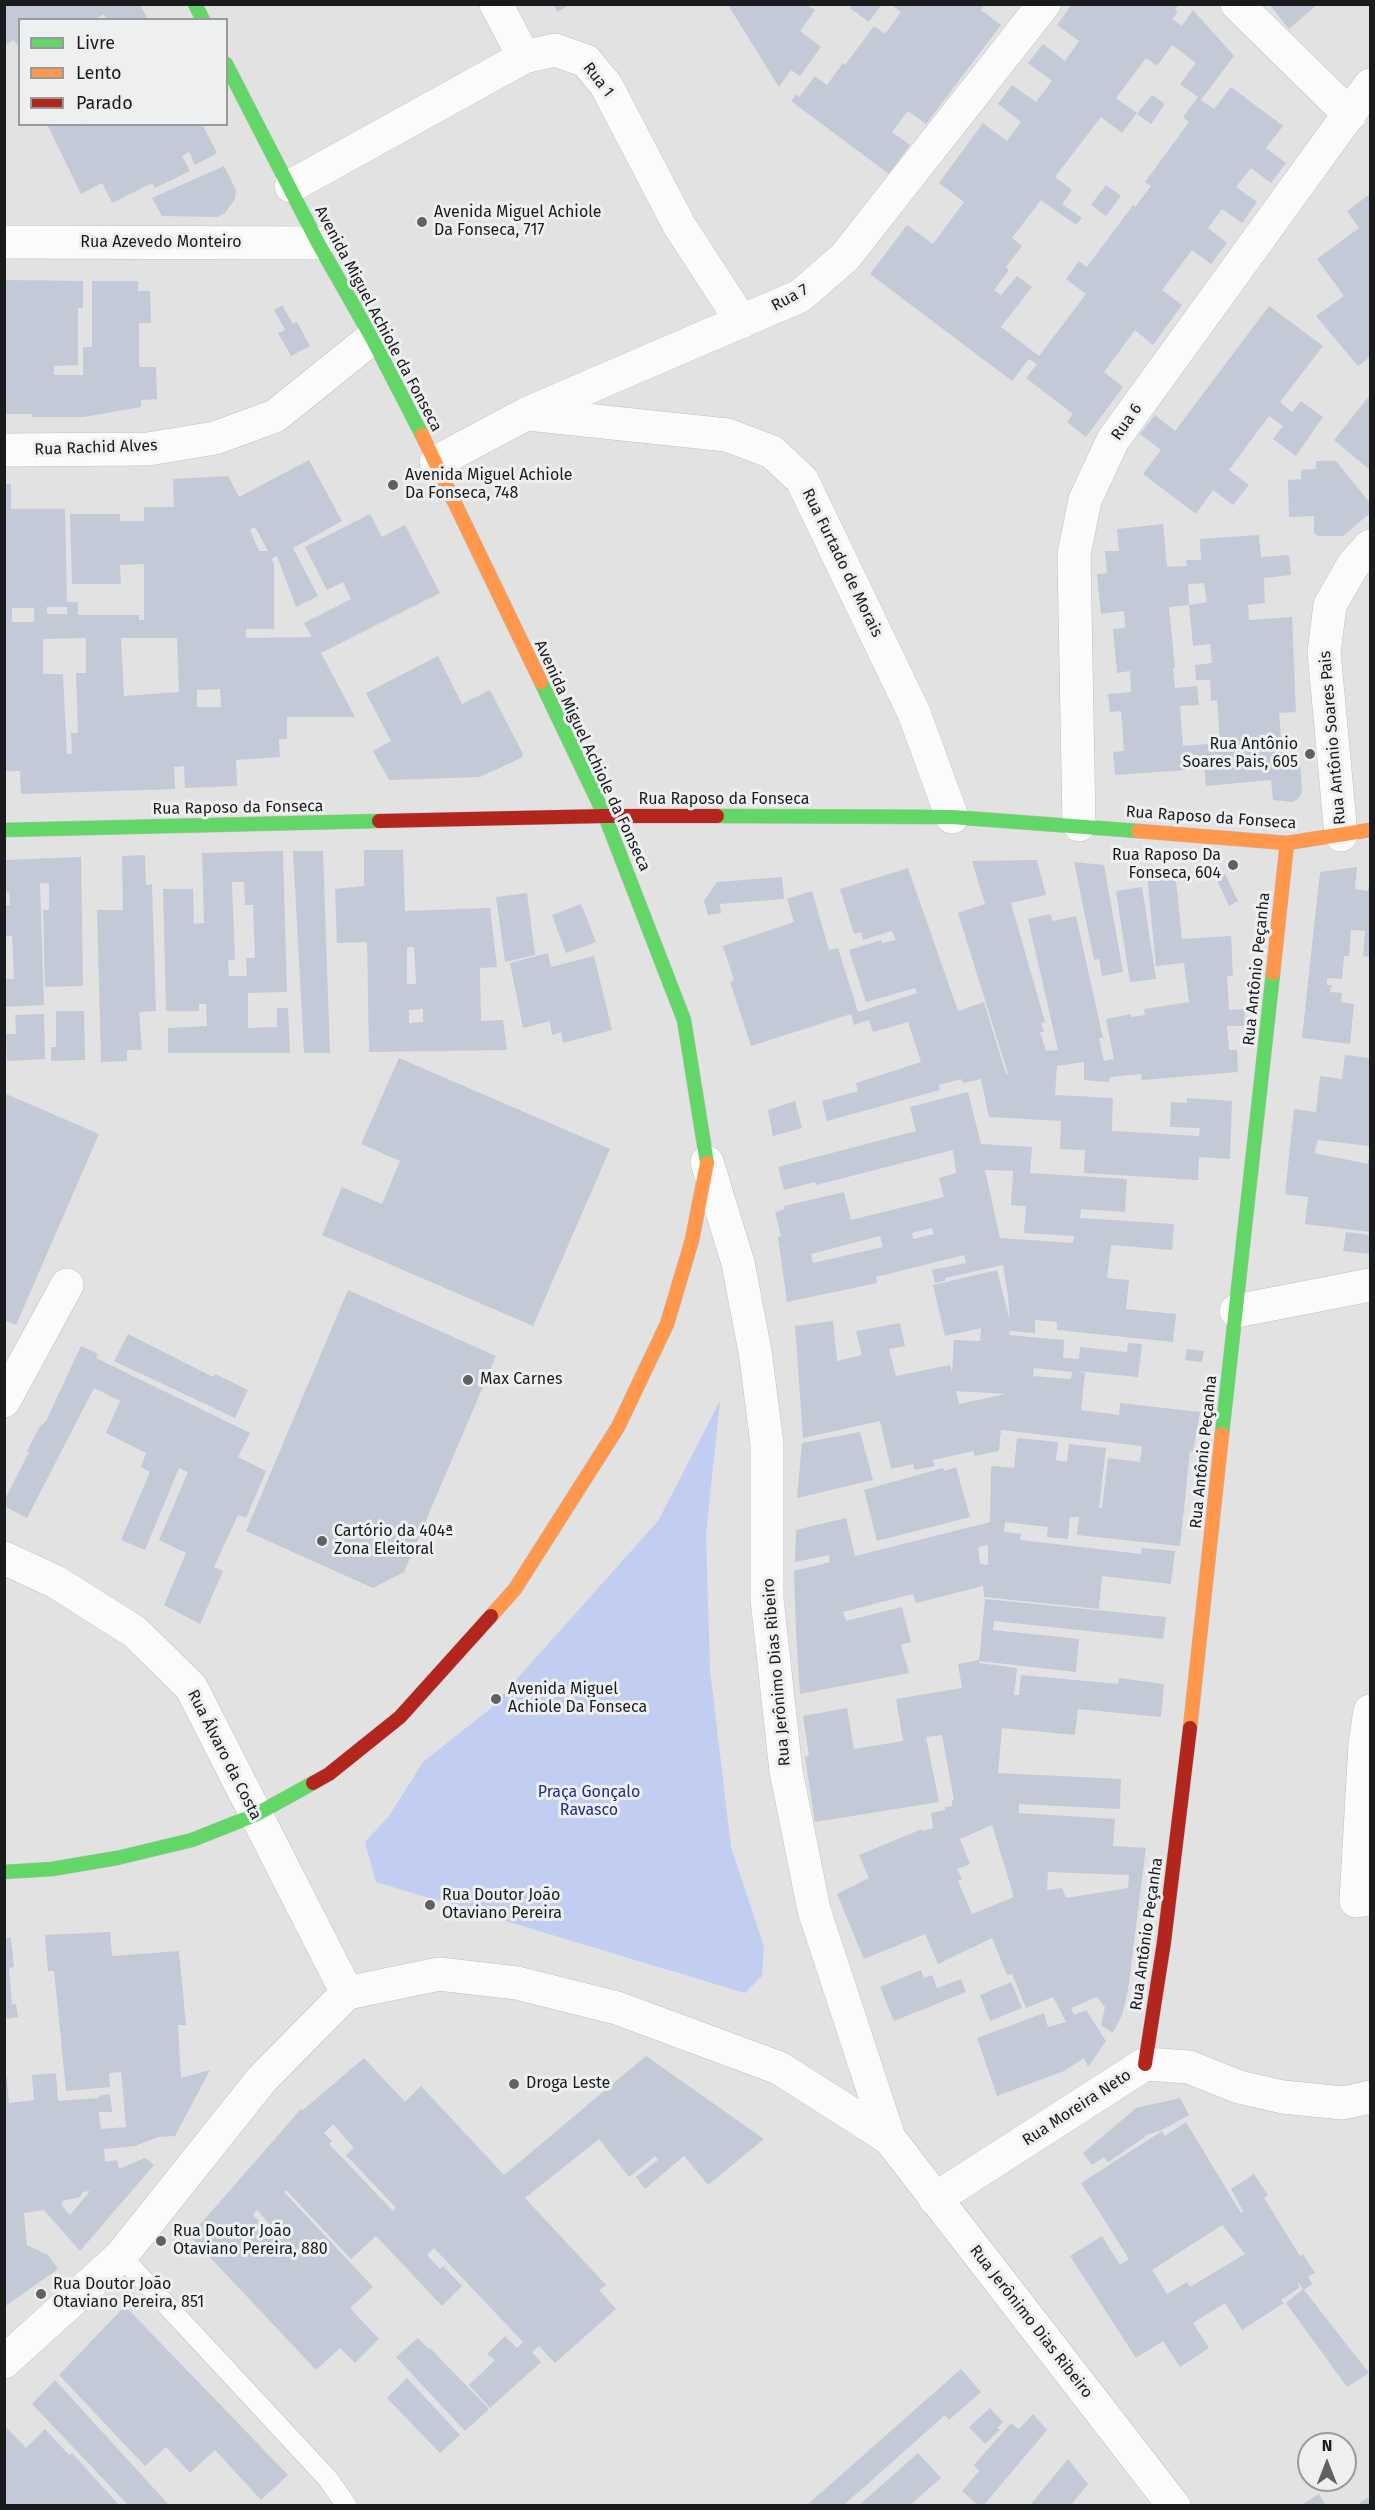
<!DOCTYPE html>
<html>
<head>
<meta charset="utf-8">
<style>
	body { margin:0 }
	#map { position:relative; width:1375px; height:2510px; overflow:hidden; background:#e2e2e3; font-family:"Fira Sans",sans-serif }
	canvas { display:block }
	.frame { position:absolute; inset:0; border:6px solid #1a1b1c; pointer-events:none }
	.legend { position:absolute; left:18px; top:18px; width:210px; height:108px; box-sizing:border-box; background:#eeeff1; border:2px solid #999a9c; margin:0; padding:8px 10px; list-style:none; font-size:18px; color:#1a1b1c }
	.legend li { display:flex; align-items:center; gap:12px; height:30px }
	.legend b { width:30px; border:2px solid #999a9c }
	.north { position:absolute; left:1297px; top:2432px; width:60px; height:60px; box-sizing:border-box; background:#eeeff1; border:2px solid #999a9c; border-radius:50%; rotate:0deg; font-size:16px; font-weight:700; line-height:24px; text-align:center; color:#1a1b1c }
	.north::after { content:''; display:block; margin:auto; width:21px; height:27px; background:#606162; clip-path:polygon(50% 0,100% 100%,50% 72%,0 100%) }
</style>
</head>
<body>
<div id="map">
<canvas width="1375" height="2510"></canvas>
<div class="frame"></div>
<ul class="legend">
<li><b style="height:8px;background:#63d668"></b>Livre</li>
<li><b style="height:8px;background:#ff974d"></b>Lento</li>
<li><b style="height:8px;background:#b3261e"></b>Parado</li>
</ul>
<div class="north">N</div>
</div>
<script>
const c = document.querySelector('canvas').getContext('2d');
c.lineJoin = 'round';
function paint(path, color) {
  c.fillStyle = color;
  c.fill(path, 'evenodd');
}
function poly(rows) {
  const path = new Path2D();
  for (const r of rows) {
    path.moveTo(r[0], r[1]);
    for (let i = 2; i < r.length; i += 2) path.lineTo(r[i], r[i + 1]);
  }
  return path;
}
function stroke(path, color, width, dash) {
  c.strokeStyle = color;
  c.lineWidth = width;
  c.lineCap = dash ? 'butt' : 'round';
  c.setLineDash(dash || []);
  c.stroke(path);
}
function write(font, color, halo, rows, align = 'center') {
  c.font = font + ' "Fira Sans",sans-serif';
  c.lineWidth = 6;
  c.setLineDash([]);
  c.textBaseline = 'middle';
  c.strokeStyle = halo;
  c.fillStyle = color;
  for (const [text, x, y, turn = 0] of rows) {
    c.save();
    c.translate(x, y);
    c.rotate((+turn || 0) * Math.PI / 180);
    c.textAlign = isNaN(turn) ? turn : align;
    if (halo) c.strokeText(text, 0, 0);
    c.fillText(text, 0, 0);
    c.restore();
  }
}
const green = poly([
	[720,1401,706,1534,710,1670,731,1847,764,1947,762,1976,745,1993,376,1882,365,1842,389,1816,423,1762,490,1709,658,1521]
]);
const building = poly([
	[4,4,140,4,148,20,107,20,104,14,94,20,20,20,20,45,18,46,14,40,4,46],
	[554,4,571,4,557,12],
	[852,4,882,4,869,22,850,8],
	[890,4,985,4,981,10,1001,25,926,124,908,111,892,132,910,145,889,174,791,101,796,94,799,97,815,76,827,85,843,63,845,65,874,26,885,34,901,12],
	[1072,4,1179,4,1175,10,1178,12,1172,19,1182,26,1193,10,1234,56,1201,100,1214,109,1231,87,1283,126,1266,148,1286,163,1271,183,1251,168,1236,187,1257,202,1242,223,1222,209,1208,228,1227,243,1211,264,1192,250,1162,290,1182,305,1153,345,1135,330,1104,372,1123,387,1086,437,1067,422,1073,414,1026,378,1037,364,1029,359,1012,381,870,274,907,225,933,244,964,202,939,183,983,123,1007,141,1021,122,998,104,1012,85,1036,102,1052,81,1028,63,1043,44,1065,61,1079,41,1057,25],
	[1172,45,1196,63,1180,84,1198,97,1183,117,1189,122,1145,182,1151,186,1135,207,1133,205,1087,267,1079,261,1066,279,1086,294,1039,356,1001,327,1032,287,1017,276,1001,295,994,290,1009,270,1006,267,1022,246,1012,238,1041,200,1076,225,1082,218,1062,204,1072,190,1055,177,1101,117,1122,133,1137,113,1116,98,1146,58,1157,66],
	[1269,4,1318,4,1289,29],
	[728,5,807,5,815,10,800,31,821,47,800,76,791,70,779,87],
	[1152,95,1165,104,1151,124,1137,114],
	[47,124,82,124,83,127,88,124,202,124,217,153,195,165,189,152,182,156,190,171,155,188,152,183,112,203,102,183,81,194],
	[224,166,236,190,235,199,225,213,217,217,162,216,152,198],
	[1106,185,1121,196,1106,216,1091,205],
	[1370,194,1370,357,1358,366,1316,316,1344,296,1317,259,1359,228,1347,211],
	[4,280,83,281,83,308,78,308,78,365,54,366,54,375,83,375,83,347,92,347,92,281,138,281,138,291,150,291,151,323,139,323,139,363,140,367,156,367,157,399,141,400,141,407,84,417,32,417,32,414,4,414],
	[282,305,293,324,297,322,310,346,291,356,278,333,285,330,274,310],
	[1269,306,1323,346,1280,402,1292,412,1301,401,1323,417,1296,456,1273,439,1283,426,1269,416,1229,470,1249,485,1233,505,1213,490,1196,514,1143,474,1161,450,1140,434,1155,415,1175,431],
	[1370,395,1370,470,1334,440],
	[309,460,342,521,293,548,318,596,296,607,277,556,271,559,274,563,274,629,246,629,246,638,312,637,304,623,351,599,343,582,327,590,305,547,370,514,382,537,405,525,440,593,321,653,355,717,287,717,287,739,279,739,280,757,236,760,237,786,185,788,184,766,174,767,175,789,21,794,20,771,4,771,4,484,11,484,11,509,65,509,67,602,78,602,78,615,139,615,139,620,144,620,144,564,120,565,121,584,72,584,70,514,120,514,120,521,144,521,144,507,174,507,173,479,228,476,239,497],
	[255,527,268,551,259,551,250,530],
	[47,607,67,607,67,614,47,614],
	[12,608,34,608,34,622,12,622],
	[86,638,86,673,76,673,78,733,71,733,72,754,67,754,63,674,43,674,43,639],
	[121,638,177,638,179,692,124,696],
	[220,689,221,707,197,707,197,690],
	[1316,461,1336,461,1370,503,1370,513,1343,536,1318,536,1314,533,1314,516,1289,517,1288,480,1301,479,1301,470,1316,469],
	[1163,524,1167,567,1187,566,1186,560,1201,560,1200,539,1259,535,1261,557,1289,555,1291,575,1264,578,1265,603,1248,605,1249,620,1292,617,1296,712,1279,713,1283,763,1300,761,1302,792,1298,799,1292,802,1273,800,1271,780,1206,786,1204,763,1185,765,1186,770,1115,775,1113,752,1124,751,1121,711,1110,712,1108,694,1131,692,1130,671,1117,673,1113,629,1125,628,1124,611,1101,614,1097,574,1107,573,1105,551,1119,551,1117,529],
	[1204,583,1207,602,1189,605,1188,584],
	[1189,605,1193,646,1210,644,1212,663,1195,665,1196,680,1210,680,1211,701,1217,700,1220,743,1183,746,1180,706,1199,705,1197,686,1175,688,1173,668,1175,668,1169,607],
	[438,656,462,704,490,690,523,754,521,758,480,777,389,780,373,751,391,741,366,693],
	[364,850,403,850,405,911,490,908,497,967,480,968,481,1021,503,1020,507,1050,369,1052,367,942,337,943,335,889,364,886],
	[407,947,414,947,416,984,407,984],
	[423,1009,423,1022,409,1023,409,1010],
	[283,851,287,992,248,993,248,1028,277,1027,277,1008,288,1008,290,1053,168,1053,168,1028,207,1026,206,1004,199,1004,199,1011,166,1011,163,889,193,889,194,924,204,923,202,853],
	[232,882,244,882,245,905,253,905,255,958,246,958,247,976,229,976,228,960,235,960],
	[293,851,323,851,330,1053,304,1053],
	[145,855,146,885,152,884,156,1011,139,1012,142,1050,127,1050,127,1061,101,1062,97,910,123,910,122,856],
	[81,857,83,986,45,987,43,910,49,910,49,883,40,883,44,1005,5,1007,4,979,14,979,12,936,4,936,4,905,10,905,9,892,4,893,4,860],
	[1037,860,1046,895,1011,903,1045,1022,1041,1023,1044,1032,1040,1032,1046,1051,1058,1050,1028,919,1050,914,1053,921,1076,916,1103,1038,1099,1038,1104,1061,1114,1059,1106,1019,1131,1014,1131,1017,1145,1015,1144,1009,1189,1002,1184,963,1156,966,1147,874,1175,871,1182,939,1231,936,1233,976,1227,976,1229,1010,1245,1009,1244,1026,1227,1026,1229,1050,1237,1050,1238,1072,1142,1080,1141,1074,1110,1077,1109,1082,1084,1080,1084,1062,1057,1066,1055,1095,1113,1098,1112,1131,1199,1136,1200,1128,1170,1127,1171,1102,1187,1103,1187,1098,1232,1101,1230,1159,1199,1157,1198,1180,1084,1173,1085,1150,1060,1149,1061,1121,989,1117,981,1079,963,1083,961,1079,939,1085,940,1090,827,1121,822,1101,858,1091,856,1083,921,1062,908,1022,873,1032,869,1020,854,1025,851,1014,751,1046,730,982,734,980,723,946,794,922,787,899,812,891,829,950,838,948,858,1012,917,993,915,988,866,1002,849,950,881,940,882,943,896,940,892,931,863,940,861,932,854,934,840,889,908,868,958,1011,984,1002,1006,1074,1008,1074,958,913,985,904,972,861],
	[1074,862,1104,865,1123,972,1102,976,1099,959,1094,960],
	[1357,867,1355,889,1368,891,1368,887,1370,887,1370,957,1363,956,1365,931,1351,930,1349,956,1344,956,1342,979,1327,978,1327,985,1332,985,1330,992,1342,993,1341,1002,1354,1004,1350,1044,1302,1038,1320,872],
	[1225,874,1238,901,1229,906,1216,878],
	[782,877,784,899,720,904,721,913,708,915,704,901,717,882],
	[1142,887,1156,979,1130,982,1116,891],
	[527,893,535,955,505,962,496,897],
	[581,904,596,942,566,953,552,915],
	[548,953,551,967,594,956,612,1030,563,1043,561,1032,552,1035,550,1021,523,1028,510,963],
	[56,1011,84,1011,85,1060,51,1061,51,1047,56,1047],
	[44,1014,45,1059,7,1061,6,1034,16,1034,15,1015],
	[1345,1055,1370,1058,1370,1146,1318,1140,1314,1153,1368,1164,1370,1150,1370,1232,1305,1224,1308,1197,1285,1194,1294,1109,1316,1112,1320,1076,1342,1079],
	[399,1058,610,1149,533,1326,322,1235,342,1187,382,1204,400,1161,361,1144],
	[968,1092,981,1144,1032,1147,1030,1173,1127,1179,1125,1212,1081,1209,1080,1218,1174,1224,1172,1250,1111,1245,1107,1278,1129,1280,1126,1309,1176,1314,1173,1342,1057,1330,1057,1322,1035,1320,1035,1333,1010,1331,1009,1335,1064,1340,1063,1358,1079,1359,1080,1347,1127,1352,1128,1343,1142,1344,1138,1377,1077,1371,1085,1373,1081,1410,1119,1415,1120,1403,1200,1412,1193,1452,1190,1451,1180,1546,1077,1535,1079,1517,1070,1517,1068,1539,1047,1537,1048,1527,1005,1522,1004,1532,1021,1534,1020,1540,1141,1554,1142,1548,1175,1551,1171,1584,1102,1576,1099,1609,984,1597,983,1586,916,1603,913,1594,843,1612,846,1621,902,1607,911,1642,901,1645,909,1673,800,1694,796,1633,794,1571,830,1562,829,1555,795,1562,796,1530,846,1518,855,1556,990,1522,991,1466,1014,1468,1017,1438,1058,1442,1056,1460,1067,1462,1069,1444,1106,1448,1099,1508,1102,1508,1108,1458,1140,1462,1142,1446,1001,1430,999,1451,974,1456,974,1451,933,1460,935,1466,915,1470,913,1464,891,1469,880,1421,803,1438,795,1326,833,1321,837,1361,862,1355,856,1331,900,1323,905,1346,889,1349,896,1376,950,1365,952,1373,954,1340,980,1341,981,1328,945,1336,933,1285,997,1270,1010,1321,1008,1296,1003,1265,945,1278,945,1281,935,1283,932,1270,966,1263,964,1255,876,1277,877,1283,787,1302,778,1237,781,1236,775,1212,785,1209,784,1206,844,1192,851,1220,944,1197,939,1178,956,1173,953,1150,816,1185,815,1182,784,1190,778,1167,916,1131,910,1107],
	[985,1170,1013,1171,1011,1205,1026,1206,1024,1233,1074,1236,1073,1243,1000,1238],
	[932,1228,934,1234,913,1239,912,1233],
	[880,1236,883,1247,813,1263,811,1254],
	[1034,1368,1072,1372,1071,1379,1033,1376],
	[956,1391,1006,1394,959,1404],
	[988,1545,988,1565,980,1564,978,1547],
	[4,1093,99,1134,16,1325,4,1320],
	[795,1101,802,1128,773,1136,768,1110],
	[1346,1232,1370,1235,1370,1254,1343,1251],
	[348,1290,496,1356,404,1572,373,1588,246,1531],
	[128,1334,213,1377,215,1374,248,1390,235,1418,114,1361],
	[81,1346,98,1354,96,1358,250,1433,238,1457,266,1471,246,1518,238,1515,214,1567,223,1571,200,1624,164,1605,186,1553,159,1540,188,1472,179,1468,145,1550,121,1540,150,1472,141,1467,146,1453,106,1433,120,1401,94,1388,27,1518,4,1506,4,1501,29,1452,27,1451,40,1426,46,1421],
	[1187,1349,1204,1351,1202,1362,1185,1360],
	[860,1432,873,1480,797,1498,802,1443],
	[956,1467,970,1517,877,1541,864,1490,943,1468,944,1471],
	[985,1599,1166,1617,1163,1639,994,1621,993,1630,1079,1639,1076,1672,979,1661],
	[979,1660,979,1663,1017,1668,1014,1695,1019,1695,1021,1675,1118,1684,1119,1678,1164,1684,1161,1717,1078,1709,1075,1735,1002,1728,998,1773,1121,1779,1120,1809,1019,1804,1019,1813,1115,1819,1113,1846,1146,1848,1128,1990,1122,2015,1113,2033,1101,2025,1105,2007,1097,1997,1071,2008,1074,2015,1086,2010,1106,2041,1088,2067,1084,2058,1064,2071,997,2096,977,2038,1044,2013,1048,2027,1066,2022,1053,1997,1026,2008,1012,1974,1007,1975,992,1938,938,1964,925,1934,864,1959,837,1894,869,1878,859,1855,922,1829,923,1831,933,1828,931,1813,945,1810,945,1807,952,1806,952,1801,954,1800,942,1735,926,1737,939,1802,815,1822,805,1757,809,1756,803,1716,847,1708,854,1749,903,1741,896,1699,962,1688,958,1664],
	[992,1825,1014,1897,972,1914,958,1881,962,1879,957,1869,970,1864,960,1839],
	[1048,1872,1129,1875,1128,1888,1066,1898,1062,1888,1047,1890],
	[110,1932,112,1956,179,1951,186,2025,178,2025,181,2078,210,2070,175,2136,158,2137,135,2146,104,2149,105,2162,117,2160,119,2169,145,2158,154,2165,80,2251,44,2210,24,2213,27,2245,48,2255,58,2269,4,2307,4,2077,7,2077,9,2103,34,2100,32,2075,56,2073,58,2101,99,2098,99,2096,110,2094,112,2112,99,2112,101,2129,126,2127,121,2072,109,2073,110,2087,66,2091,54,1971,48,1971,45,1935],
	[90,2191,70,2215,63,2207,62,2201,80,2197,83,2192],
	[4,1938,11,1938,14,1967,9,1968,12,2005,16,2004,18,2017,7,2019,4,2007],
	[921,1970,924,1978,932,1975,937,1988,961,1979,966,1992,894,2021,880,1987],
	[1011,1982,1022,2008,990,2021,980,1995],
	[646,2056,764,2139,708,2185,684,2156,645,2189,636,2177,658,2160,655,2156,629,2177,599,2139,525,2198,606,2285,599,2290,616,2309,555,2363,539,2346,532,2352,541,2362,490,2408,469,2385,495,2360,487,2354,505,2336,517,2348,523,2342,434,2248,427,2255,440,2269,443,2266,462,2286,442,2306,376,2236,351,2259,286,2190,284,2192,373,2287,350,2308,379,2339,355,2363,340,2348,316,2370,190,2236,301,2109,303,2110,364,2058,405,2102,421,2086,504,2175],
	[333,2124,354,2148,346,2155,396,2208,393,2211,329,2144,332,2141,324,2133],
	[257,2210,275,2230,271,2234,253,2215],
	[1180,2098,1189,2115,1160,2131,1145,2135,1145,2137,1108,2162,1104,2157,1092,2165,1083,2153,1136,2108],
	[1186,2122,1241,2213,1243,2211,1231,2189,1254,2174,1268,2195,1264,2198,1300,2256,1303,2254,1315,2273,1308,2276,1312,2284,1304,2290,1369,2373,1347,2387,1286,2303,1303,2289,1298,2282,1299,2288,1281,2300,1284,2303,1242,2330,1225,2303,1193,2323,1209,2348,1180,2367,1163,2341,1136,2358,1070,2256,1102,2236,1120,2265,1129,2259,1081,2183,1162,2131,1165,2136],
	[1222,2225,1245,2254,1190,2287,1187,2282,1167,2294,1152,2270],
	[125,2306,288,2475,261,2500,215,2450,190,2473,166,2447,145,2466,59,2375],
	[418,2338,429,2349,430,2348,489,2409,465,2431,396,2357],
	[961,2369,981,2392,949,2420,945,2415,844,2505,807,2505],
	[407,2378,460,2435,440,2453,387,2398],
	[55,2380,169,2505,128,2505,32,2404],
	[990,2408,1003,2422,997,2428,1000,2430,985,2444,969,2427],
	[1033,2414,1047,2430,984,2505,978,2505,962,2491,979,2471,974,2465,1011,2423,1019,2429],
	[4,2425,26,2448,45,2429,69,2455,72,2453,119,2505,4,2505],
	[918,2453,941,2478,910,2505,859,2505],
	[1068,2459,1088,2484,1071,2505,1030,2505],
	[1319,2494,1326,2505,1301,2505],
	[1370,2497,1370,2505,1361,2505,1359,2503]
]);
const lane = poly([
	[121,2256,328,2479,347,2506]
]);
const street = poly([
	[496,4,524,57],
	[1237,4,1350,115],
	[291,186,524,57,555,50,586,61,606,85,679,225,742,322],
	[4,242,318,243],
	[528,414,727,435,772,452,802,480,914,713,952,817],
	[4,450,148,449,215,438,275,416,372,338],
	[436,462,526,414,800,296,845,257,1044,4],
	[1079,825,1074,554,1085,500,1113,440,1370,85],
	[1341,835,1324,652,1330,605,1353,565,1370,546],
	[707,1162,738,1263,755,1351,767,1444,767,1599,786,1771,814,1910,889,2138],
	[1236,1311,1370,1285],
	[4,1401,67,1285],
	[4,1558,56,1582,135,1632,191,1687,347,1993],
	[1370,1711,1365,1744,1356,1901,1370,1899],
	[347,1993,439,1974,517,1983,617,2008,779,2068,889,2138,1174,2506],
	[935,2199,1145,2064,1189,2067,1239,2087,1283,2097,1343,2103,1370,2097],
	[4,2362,121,2256,262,2079,347,1993]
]);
const fast = poly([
	[195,4,203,20],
	[226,64,318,243,372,338,422,435],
	[541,682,605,816,684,1020,707,1163],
	[717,816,952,817,1138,831],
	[4,830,379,821],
	[1222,1434,1273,973],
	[4,1872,52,1869,117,1858,192,1840,255,1815,313,1783]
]);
const slow = poly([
	[422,435,541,682],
	[1138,831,1287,843,1370,830],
	[1273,973,1287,843],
	[491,1616,515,1589,618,1427,667,1324,692,1240,707,1163],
	[1190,1728,1222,1434]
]);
const jam = poly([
	[379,821,605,816,717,816],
	[313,1783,329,1774,400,1717,491,1616],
	[1145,2064,1164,1942,1190,1728]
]);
const markers = [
	[422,222,6,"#606162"],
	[393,485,6,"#606162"],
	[1310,754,6,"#606162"],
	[1233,865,6,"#606162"],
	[468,1380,6,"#606162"],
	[322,1541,6,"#606162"],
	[496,1699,6,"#606162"],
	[430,1905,6,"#606162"],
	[514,2084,6,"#606162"],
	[161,2241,6,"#606162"],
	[41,2294,6,"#606162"]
];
const streetNames = [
	["Rua 1",598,80,52],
	["Rua Azevedo Monteiro",161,243],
	["Rua 7",790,298,-29],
	["Avenida Miguel Achiole da Fonseca",378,319,62],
	["Rua 6",1127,422,-55],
	["Rua Rachid Alves",96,448,-2],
	["Rua Furtado de Morais",842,563,64],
	["Rua Antônio Soares Pais",1333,738,-95],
	["Avenida Miguel Achiole da Fonseca",592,756,65],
	["Rua Raposo da Fonseca",724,800],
	["Rua Raposo da Fonseca",238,808,-1],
	["Rua Raposo da Fonseca",1211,818,4],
	["Rua Antônio Peçanha",1257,969,-84],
	["Rua Antônio Peçanha",1204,1452,-84],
	["Rua Jerônimo Dias Ribeiro",777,1672,-95],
	["Rua Álvaro da Costa",224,1755,63],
	["Rua Antônio Peçanha",1147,1934,-82],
	["Rua Moreira Neto",1077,2108,-33],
	["Rua Jerônimo Dias Ribeiro",1031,2322,52]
];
const poiNames = [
	["Avenida Miguel Achiole",434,213],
	["Da Fonseca, 717",434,231],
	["Avenida Miguel Achiole",405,476],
	["Da Fonseca, 748",405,494],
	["Rua Antônio",1298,745,"right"],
	["Soares Pais, 605",1298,763,"right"],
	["Rua Raposo Da",1221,856,"right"],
	["Fonseca, 604",1221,874,"right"],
	["Max Carnes",480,1380],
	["Cartório da 404ª",334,1532],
	["Zona Eleitoral",334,1550],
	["Avenida Miguel",508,1690],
	["Achiole Da Fonseca",508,1708],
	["Rua Doutor João",442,1896],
	["Otaviano Pereira",442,1914],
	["Droga Leste",526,2084],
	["Rua Doutor João",173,2232],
	["Otaviano Pereira, 880",173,2250],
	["Rua Doutor João",53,2285],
	["Otaviano Pereira, 851",53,2303]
];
const parkNames = [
	["Praça Gonçalo",589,1793],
	["Ravasco",589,1811]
];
paint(green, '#c1cef2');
paint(building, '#c4c9d7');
stroke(lane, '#c0c0c1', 21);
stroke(street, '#c0c0c1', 34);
stroke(fast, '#c0c0c1', 15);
stroke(slow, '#c0c0c1', 15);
stroke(jam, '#c0c0c1', 15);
stroke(lane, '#fbfbfb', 20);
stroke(street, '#fbfbfb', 33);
stroke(fast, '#63d668', 14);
stroke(slow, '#ff974d', 14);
stroke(jam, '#b3261e', 14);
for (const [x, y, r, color] of markers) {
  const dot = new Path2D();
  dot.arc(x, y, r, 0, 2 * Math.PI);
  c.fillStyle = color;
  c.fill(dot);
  stroke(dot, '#eeeff1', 2);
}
write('16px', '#1a1b1c', '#eeeff1', streetNames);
write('16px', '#1a1b1c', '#eeeff1', poiNames, 'left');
write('16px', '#1f2f85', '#eeeff1', parkNames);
</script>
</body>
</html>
